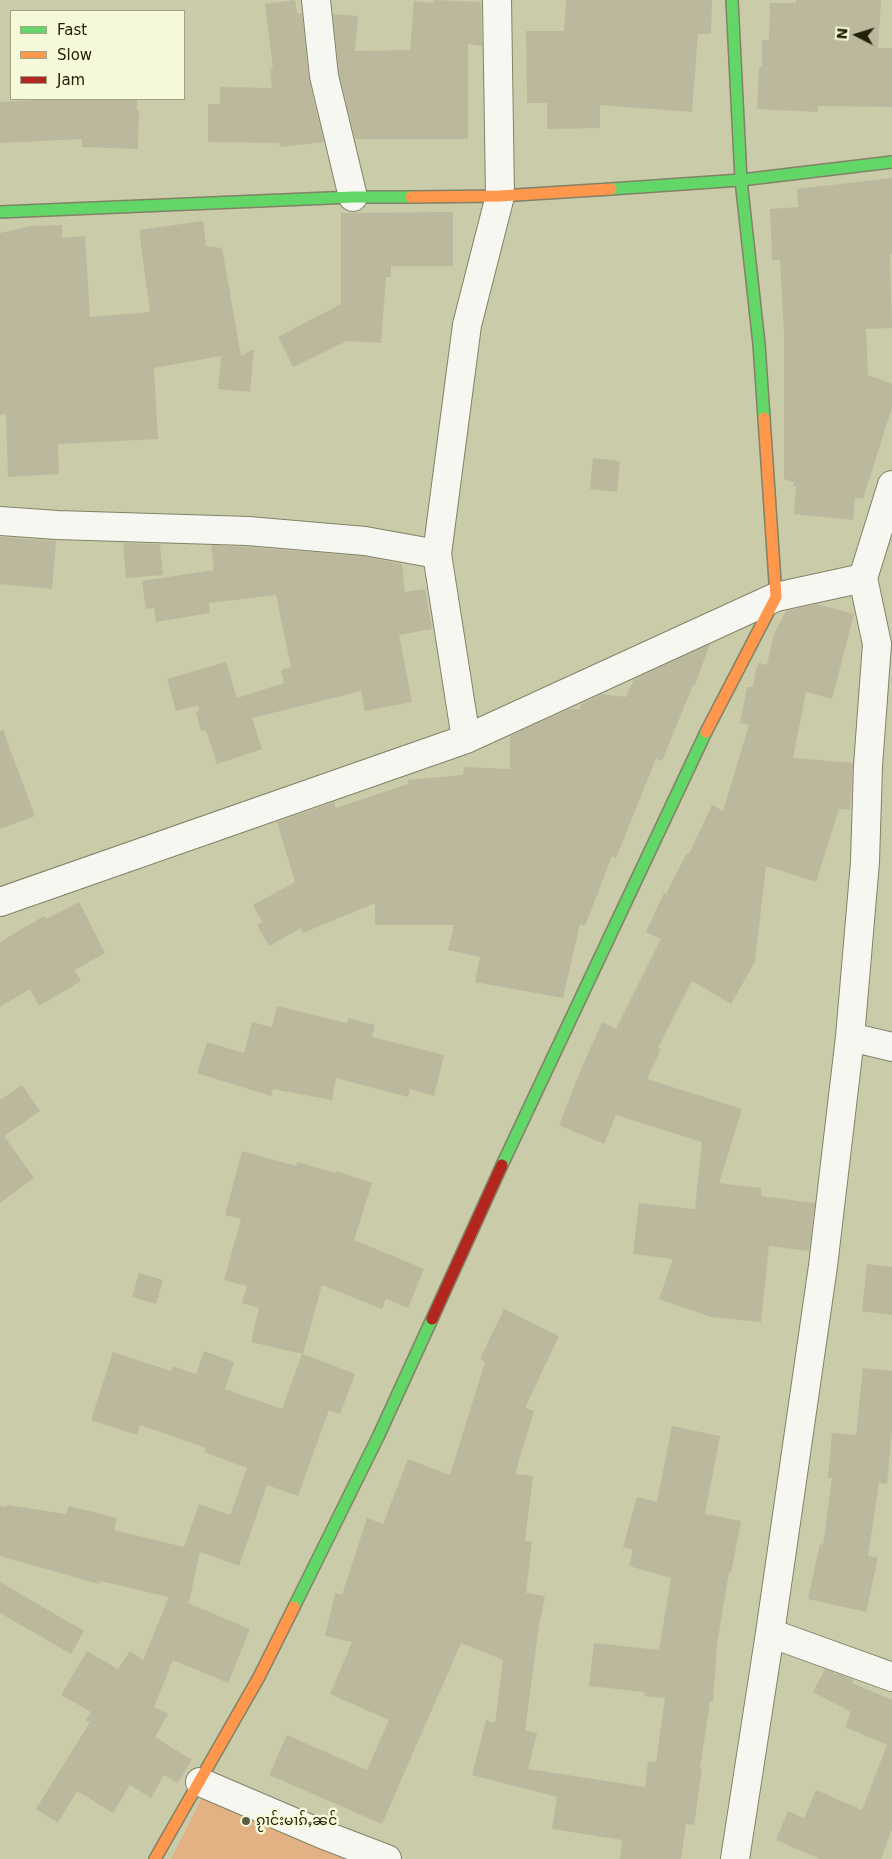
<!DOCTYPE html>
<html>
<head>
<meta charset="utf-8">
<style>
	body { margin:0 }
	#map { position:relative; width:892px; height:1859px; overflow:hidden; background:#cacca9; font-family:"DejaVu Sans",sans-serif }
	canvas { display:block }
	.legend { position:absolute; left:10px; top:10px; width:175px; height:90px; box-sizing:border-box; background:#f6f9d9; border:1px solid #a0a385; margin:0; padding:6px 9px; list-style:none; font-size:15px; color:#202108 }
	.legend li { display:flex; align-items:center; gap:10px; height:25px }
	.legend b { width:25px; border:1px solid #a0a385 }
	.north { position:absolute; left:832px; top:10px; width:50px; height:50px; -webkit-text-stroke:4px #f6f9d9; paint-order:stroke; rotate:275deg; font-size:14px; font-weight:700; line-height:20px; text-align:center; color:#202108 }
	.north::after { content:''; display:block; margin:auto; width:18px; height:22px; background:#202108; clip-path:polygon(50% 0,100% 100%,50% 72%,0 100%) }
</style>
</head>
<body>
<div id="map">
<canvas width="892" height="1859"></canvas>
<ul class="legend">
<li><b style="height:6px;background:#63d668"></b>Fast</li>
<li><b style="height:6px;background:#ff974d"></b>Slow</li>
<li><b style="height:6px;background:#b3261e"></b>Jam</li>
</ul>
<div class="north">N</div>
</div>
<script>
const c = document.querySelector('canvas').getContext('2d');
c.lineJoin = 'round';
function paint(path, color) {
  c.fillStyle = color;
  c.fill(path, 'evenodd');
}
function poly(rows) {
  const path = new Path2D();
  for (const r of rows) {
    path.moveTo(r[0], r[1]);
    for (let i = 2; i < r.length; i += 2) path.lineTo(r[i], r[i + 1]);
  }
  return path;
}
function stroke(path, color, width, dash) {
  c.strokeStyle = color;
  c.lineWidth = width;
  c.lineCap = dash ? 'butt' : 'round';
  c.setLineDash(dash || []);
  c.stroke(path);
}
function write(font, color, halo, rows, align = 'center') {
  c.font = font + ' "DejaVu Sans","Noto Sans Myanmar",sans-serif';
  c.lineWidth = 5;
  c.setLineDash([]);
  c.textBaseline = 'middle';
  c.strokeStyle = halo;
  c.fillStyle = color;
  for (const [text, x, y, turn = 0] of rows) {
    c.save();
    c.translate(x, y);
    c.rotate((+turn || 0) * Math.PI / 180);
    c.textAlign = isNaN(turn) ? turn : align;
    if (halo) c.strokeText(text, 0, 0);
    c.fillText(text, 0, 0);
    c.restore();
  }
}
const green = poly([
	[210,1782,392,1859,171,1859]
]);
const building = poly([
	[295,0,297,13,302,13,309,80,324,142,280,147,279,143,208,142,208,104,220,104,220,87,272,88,270,69,273,68,265,4],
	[434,0,481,2,482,46,468,44,468,139,355,139,339,73,333,14,358,16,355,51,410,50,414,1,434,3],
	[566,0,712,0,711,34,698,34,692,112,600,105,600,128,547,129,547,103,527,103,526,31,564,31],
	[796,0,881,0,878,48,892,48,892,107,818,106,818,112,757,109,759,67,762,67,762,40,769,40,770,3,796,3],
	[53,99,137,99,137,110,139,110,138,149,82,147,82,139,0,143,0,102],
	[892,178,892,254,890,254,892,328,866,329,868,375,892,384,892,407,863,499,855,497,853,520,794,514,796,486,793,486,794,482,784,479,784,333,780,260,772,260,770,209,798,207,797,189],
	[453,212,453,266,391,266,391,277,386,277,381,343,347,341,293,367,278,337,341,304,341,213],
	[203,221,206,246,222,248,241,356,254,349,250,392,218,389,221,356,154,368,158,439,58,444,59,474,8,477,6,414,0,415,0,233,31,226,62,225,62,238,85,236,90,317,150,312,139,230],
	[593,458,620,461,617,492,590,489],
	[0,537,56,541,52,589,0,584],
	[123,543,160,544,163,575,126,578],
	[211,545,247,547,363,556,402,564,405,592,425,589,432,629,399,635,412,702,365,711,361,691,252,718,262,749,217,764,206,730,201,731,196,712,199,711,198,705,176,711,167,679,226,662,237,698,284,683,281,670,291,667,276,595,209,603,210,613,156,622,154,608,146,609,142,581,214,570],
	[817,604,854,614,832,699,806,692,793,758,853,763,850,810,839,809,816,882,766,866,755,962,731,1004,692,981,658,1048,661,1049,647,1079,742,1109,719,1183,761,1188,761,1196,815,1203,809,1251,769,1246,761,1322,711,1317,659,1299,673,1259,633,1254,639,1203,695,1209,702,1142,616,1115,604,1144,559,1125,580,1072,602,1022,616,1029,661,939,646,932,664,893,666,894,687,853,689,854,712,805,723,811,749,725,740,723,747,687,753,687,756,669,759,663,767,665,774,634,786,611],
	[710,644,695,685,693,685,662,761,656,759,616,858,612,856,585,926,580,924,563,998,475,982,480,957,448,950,454,925,375,925,375,903,303,933,301,928,269,946,257,925,262,922,253,905,295,882,277,822,334,802,336,808,408,784,408,780,463,775,464,767,510,769,510,736,569,709,580,709,581,704,602,694,626,697,634,679],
	[3,730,35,816,0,829,0,731],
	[79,902,105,953,75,970,81,981,39,1006,30,989,0,1007,0,942,44,916,46,919],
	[277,1006,347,1023,348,1018,375,1025,372,1037,444,1055,434,1096,410,1089,408,1097,336,1078,332,1100,273,1089,271,1096,197,1073,207,1042,244,1053,252,1022,272,1027],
	[22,1085,40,1111,4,1136,34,1178,0,1203,0,1100],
	[242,1151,296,1166,297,1162,336,1173,336,1171,372,1183,354,1240,424,1269,408,1308,386,1299,382,1309,322,1285,303,1354,355,1374,340,1414,329,1410,298,1496,267,1485,239,1566,200,1552,189,1602,183,1601,250,1629,228,1683,173,1660,154,1707,168,1714,155,1737,192,1760,178,1783,164,1775,151,1798,130,1785,113,1813,77,1791,58,1823,36,1809,90,1722,86,1720,91,1712,61,1695,87,1651,118,1669,130,1651,143,1660,169,1597,100,1581,99,1584,0,1556,0,1506,7,1507,7,1505,66,1514,69,1506,117,1518,114,1530,184,1547,199,1504,230,1515,247,1468,204,1452,206,1448,140,1425,137,1435,91,1420,113,1352,171,1371,172,1366,196,1374,204,1351,234,1362,225,1389,282,1409,302,1354,251,1342,259,1308,242,1303,247,1286,224,1280,241,1219,225,1215],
	[867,1264,892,1267,892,1315,862,1311],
	[139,1273,163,1280,156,1304,132,1297],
	[504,1309,559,1336,525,1408,534,1411,515,1474,533,1476,525,1541,532,1541,526,1593,545,1596,539,1626,525,1730,537,1733,528,1769,645,1787,648,1761,656,1762,665,1698,644,1696,645,1692,589,1686,594,1643,659,1650,671,1578,629,1566,633,1550,623,1547,637,1497,657,1502,672,1426,720,1436,705,1514,741,1521,731,1573,729,1572,717,1645,713,1702,710,1701,700,1768,702,1769,694,1825,686,1824,681,1859,620,1859,622,1840,552,1829,557,1797,472,1775,486,1720,495,1723,503,1660,461,1643,382,1824,269,1775,287,1735,367,1770,389,1720,330,1694,352,1642,325,1636,335,1593,342,1595,367,1518,383,1524,408,1459,450,1475,485,1362,480,1359],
	[863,1368,892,1371,892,1429,887,1484,879,1483,868,1556,878,1558,866,1612,808,1599,820,1544,823,1545,832,1478,828,1478,832,1433,856,1435],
	[0,1582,84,1631,71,1654,0,1613],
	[825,1669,854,1680,852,1683,892,1700,892,1829,881,1859,820,1859,776,1840,788,1811,804,1818,816,1790,862,1810,887,1745,845,1727,851,1712,813,1692]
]);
const street = poly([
	[316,0,324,76,353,197],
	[0,521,57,525,248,531,365,541,437,554,466,739],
	[437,554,467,325,500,196,497,0],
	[0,902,466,739,776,597,863,578,892,485],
	[850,1037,892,1047],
	[770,1633,892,1677],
	[200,1782,324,1835,387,1859],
	[735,1859,770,1633,823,1266,850,1037,865,862,868,766,877,644,863,578]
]);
const fast = poly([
	[732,0,741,180,759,344,764,418],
	[611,189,741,180,892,162],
	[0,212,353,197,411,197],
	[502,1165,706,732],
	[294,1607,378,1437,432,1319]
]);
const slow = poly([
	[411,197,500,196,611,189],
	[706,732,776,597,764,418],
	[155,1859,259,1677,294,1607]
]);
const jam = poly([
	[432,1319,502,1165]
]);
const markers = [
	[246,1821,5,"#5c5d40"]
];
const poiNames = [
	["ၵႂၢင်းမၢၵ်ႇၼင်",256,1821]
];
paint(green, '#e2b184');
paint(building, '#bbb89d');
stroke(street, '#818267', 30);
stroke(fast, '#818267', 14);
stroke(slow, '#818267', 14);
stroke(jam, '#818267', 14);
stroke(street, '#f7f7f2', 28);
stroke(fast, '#63d668', 11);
stroke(slow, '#ff974d', 11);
stroke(jam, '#b3261e', 11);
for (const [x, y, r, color] of markers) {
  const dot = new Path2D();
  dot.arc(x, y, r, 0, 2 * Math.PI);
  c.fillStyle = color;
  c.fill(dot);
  stroke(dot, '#f6f9d9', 2);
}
write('14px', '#202108', '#f6f9d9', poiNames, 'left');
</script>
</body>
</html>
